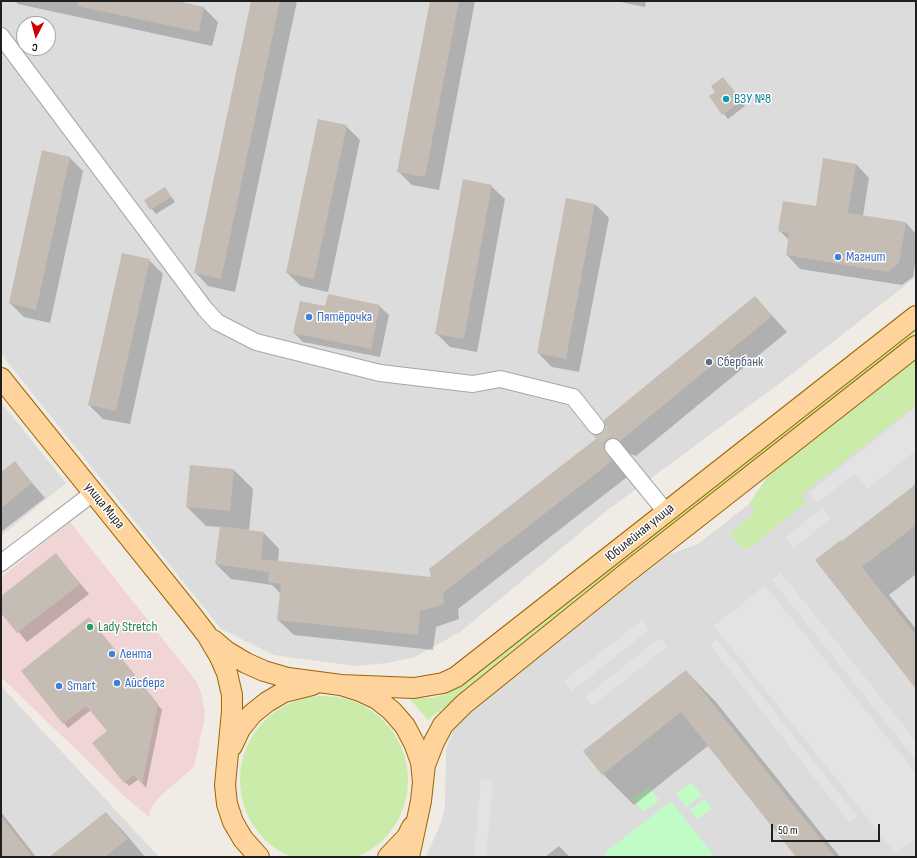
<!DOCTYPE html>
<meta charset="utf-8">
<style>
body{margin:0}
#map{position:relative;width:917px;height:858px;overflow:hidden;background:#f0ece5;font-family:"Sofia Sans Condensed",sans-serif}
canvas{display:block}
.frame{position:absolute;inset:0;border:2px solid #1f1f1f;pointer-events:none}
.north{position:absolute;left:16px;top:16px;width:40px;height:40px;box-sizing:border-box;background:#fff;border:1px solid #a5a5a5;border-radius:50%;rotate:186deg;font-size:11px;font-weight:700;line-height:16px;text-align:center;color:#1f1f1f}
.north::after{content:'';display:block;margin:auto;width:14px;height:18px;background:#ce0002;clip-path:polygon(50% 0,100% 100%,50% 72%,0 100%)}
.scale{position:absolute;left:771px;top:824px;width:109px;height:18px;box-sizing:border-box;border:2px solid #1f1f1f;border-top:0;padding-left:5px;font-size:12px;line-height:14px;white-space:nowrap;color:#1f1f1f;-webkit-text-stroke:3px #fff;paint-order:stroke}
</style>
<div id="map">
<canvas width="917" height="858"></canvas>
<div class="frame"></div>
<div class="north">С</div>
<div class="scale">50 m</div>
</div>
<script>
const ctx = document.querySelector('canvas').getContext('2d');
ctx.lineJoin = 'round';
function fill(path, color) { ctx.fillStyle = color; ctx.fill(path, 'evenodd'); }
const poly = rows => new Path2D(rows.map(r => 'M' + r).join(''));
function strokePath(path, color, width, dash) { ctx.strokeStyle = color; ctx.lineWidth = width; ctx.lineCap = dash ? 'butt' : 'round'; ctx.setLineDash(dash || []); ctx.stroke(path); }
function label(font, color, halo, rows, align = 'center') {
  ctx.font = font + ' "Sofia Sans Condensed",sans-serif'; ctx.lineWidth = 3; ctx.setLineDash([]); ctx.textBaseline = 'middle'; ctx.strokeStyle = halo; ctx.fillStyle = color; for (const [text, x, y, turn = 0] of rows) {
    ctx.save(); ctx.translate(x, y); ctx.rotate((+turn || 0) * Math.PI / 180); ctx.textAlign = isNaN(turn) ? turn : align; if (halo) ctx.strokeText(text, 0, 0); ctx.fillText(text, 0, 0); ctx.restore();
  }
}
fill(poly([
 [1,1,916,1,916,277,783,381,609,509,460,632,415,657,387,663,356,666,273,655,221,629,1,354],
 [24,24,48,24,48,48,24,48],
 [916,359,916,856,426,857,442,820,445,804,446,750,452,733,464,716,668,555,698,544,749,504,767,477],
 [1,402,66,483,1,536],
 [1,686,159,857,1,857]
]), '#dddcdc');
fill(poly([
 [70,522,196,681,201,693,205,712,204,721,194,767,156,800,150,810,149,817,123,795,1,677,1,577]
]), '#f1d5d4');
fill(poly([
 [916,326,916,335,428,720,409,698,434,698,453,690],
 [916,360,916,405,801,495,806,502,750,548,742,548,732,536,732,532,755,512,750,503,772,471],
 '240 780a84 84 0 1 1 168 0a84 84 0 1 1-168 0Z'
]), '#caeba9');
fill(poly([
 [691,782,702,795,686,807,676,794],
 [649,787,659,800,644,812,633,799],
 [705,799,712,808,698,819,690,810],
 [671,801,715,857,607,857,604,853]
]), '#c1fbc5');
fill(poly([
 [916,407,916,450,868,489,855,473,818,503,809,493],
 [822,508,831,518,794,548,785,538],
 [781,573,916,741,916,760,772,580],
 [765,585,916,773,916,838,896,854,714,626],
 [642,620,649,630,572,691,564,681],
 [660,638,667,647,592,706,585,697],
 [717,639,857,816,849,822,710,645],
 [481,779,493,781,486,857,474,857]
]), '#e3e3e3');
fill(poly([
 [15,1,172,1,204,8,218,22,212,46,18,4],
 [252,1,297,1,235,292,208,286,195,272],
 [431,1,475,1,439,190,412,185,398,171],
 [616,1,646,1,645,7],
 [727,83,745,106,728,119,711,97],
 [346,126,360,140,328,292,301,286,287,273],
 [69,157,83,171,50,323,24,317,10,303],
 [856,164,869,178,863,216,906,223,916,234,916,256,913,277,902,285,800,269,787,255,789,240,779,230,816,208],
 [491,186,505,199,477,352,450,347,436,333],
 [165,188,175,202,156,214,145,201],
 [595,204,609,218,579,372,552,367,538,353],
 [149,260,163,274,130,424,103,419,89,405],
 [755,297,787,332,636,456,628,453,622,455,619,465,627,477,458,609,459,619,436,627,433,650,294,635,278,620,281,594,272,585,231,579,216,564,221,527,206,526,187,507,234,470,253,489,249,531,264,533,279,549,278,562,433,578,602,435],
 [379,306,389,315,380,357,303,342,294,333,326,307],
 [15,463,45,498,1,532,1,473],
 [916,485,916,574,889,595,916,629,916,687,816,561],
 [56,555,89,594,27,642,1,611,1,597],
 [93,623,162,710,146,788,139,779,129,786,125,782,108,731,91,710,68,728,22,671],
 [686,671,716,702,840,857,798,857,709,745,634,805,603,774],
 [1,812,36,857,1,857],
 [106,813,125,833,145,857,51,857],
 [559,846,570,857,545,857]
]), '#0003');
fill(poly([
 [78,1,177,1,204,7,199,32,77,6],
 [251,1,280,1,221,279,194,273],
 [430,1,459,1,425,177,397,172],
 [723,77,742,101,722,115,709,96,715,92,711,86],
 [318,119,347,125,314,279,286,273],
 [42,150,70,157,36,310,9,303],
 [823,158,856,164,848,213,906,222,899,263,888,272,786,255,789,233,778,231,783,201,816,206],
 [463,179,492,185,464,339,435,334],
 [165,187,171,197,150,210,144,200],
 [566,198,595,204,566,359,537,353],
 [122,253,150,259,116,411,88,405],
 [328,294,380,305,371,349,293,333,300,301,325,306],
 [755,296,772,316,620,441,612,438,607,440,604,449,612,461,443,593,444,604,420,611,418,635,277,620,281,584,268,582,269,572,215,564,220,526,264,532,261,559,431,577,429,569,597,438,595,435,602,434,605,429,604,420],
 [15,461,32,483,1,508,1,472],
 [190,465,234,469,230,511,186,507],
 [916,484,916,525,862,567,916,635,916,689,815,560,841,540,842,541],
 [56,553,80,584,17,633,1,613,1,596],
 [89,617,158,704,142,784,134,775,124,783,92,743,107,731,86,706,63,724,21,671],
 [686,670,787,797,835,857,796,857,681,712,602,775,583,751],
 [106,812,128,839,105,857,49,857],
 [1,816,33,857,1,857]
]), '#c5bcb4');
strokePath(poly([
 [596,426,613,447]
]), '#c6c3bd', 16, [16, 8]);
const minor = poly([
 [1,36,205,309,217,322,256,342,380,373,473,384,500,379,573,397,596,426],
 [613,447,666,512],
 [1,563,93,493]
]);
const major = poly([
 [1,378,190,613,207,635,220,657,227,673,232,695,232,711,225,785,227,804,233,822,243,839,259,857],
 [213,640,226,651,246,663,264,671,288,678,341,685,360,691,377,699,392,711,405,726,414,743,421,762,423,782,421,801,409,857],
 [341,685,414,688,443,683,456,677,916,316],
 [232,746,240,729,252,714,267,702,284,692,312,685],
 [423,782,425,765,434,742,443,725,464,704,624,575,916,346],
 [388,857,407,837,412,827]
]);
strokePath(minor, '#a6a6a6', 18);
strokePath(major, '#9a6600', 22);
strokePath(minor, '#fff', 16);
strokePath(major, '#fed39c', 20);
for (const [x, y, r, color] of [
 [726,99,4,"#0f9aa8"],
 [838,257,4,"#3f7fe0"],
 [309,317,4,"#3f7fe0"],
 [709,362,4,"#5c6f8a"],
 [90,627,4,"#2e9e5b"],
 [112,654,4,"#3f7fe0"],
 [117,683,4,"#3f7fe0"],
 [59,686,4,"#3f7fe0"]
]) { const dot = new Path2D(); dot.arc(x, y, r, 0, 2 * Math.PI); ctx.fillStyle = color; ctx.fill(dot); strokePath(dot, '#fff', 1.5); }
label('14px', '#0d838f', '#fff', [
 ["ВЗУ №8",734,99]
], 'left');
label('14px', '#366cbe', '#fff', [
 ["Магнит",846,257],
 ["Пятёрочка",317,317],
 ["Лента",120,654],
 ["Айсберг",125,683],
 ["Smart",67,686]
], 'left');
label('14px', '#4e5e75', '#fff', [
 ["Сбербанк",717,362]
], 'left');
label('14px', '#1f1f1f', '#fff', [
 ["улица Мира",104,506,51],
 ["Юбилейная улица",640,533,-39]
]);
label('14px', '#27864d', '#fff', [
 ["Lady Stretch",98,627]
], 'left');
</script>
